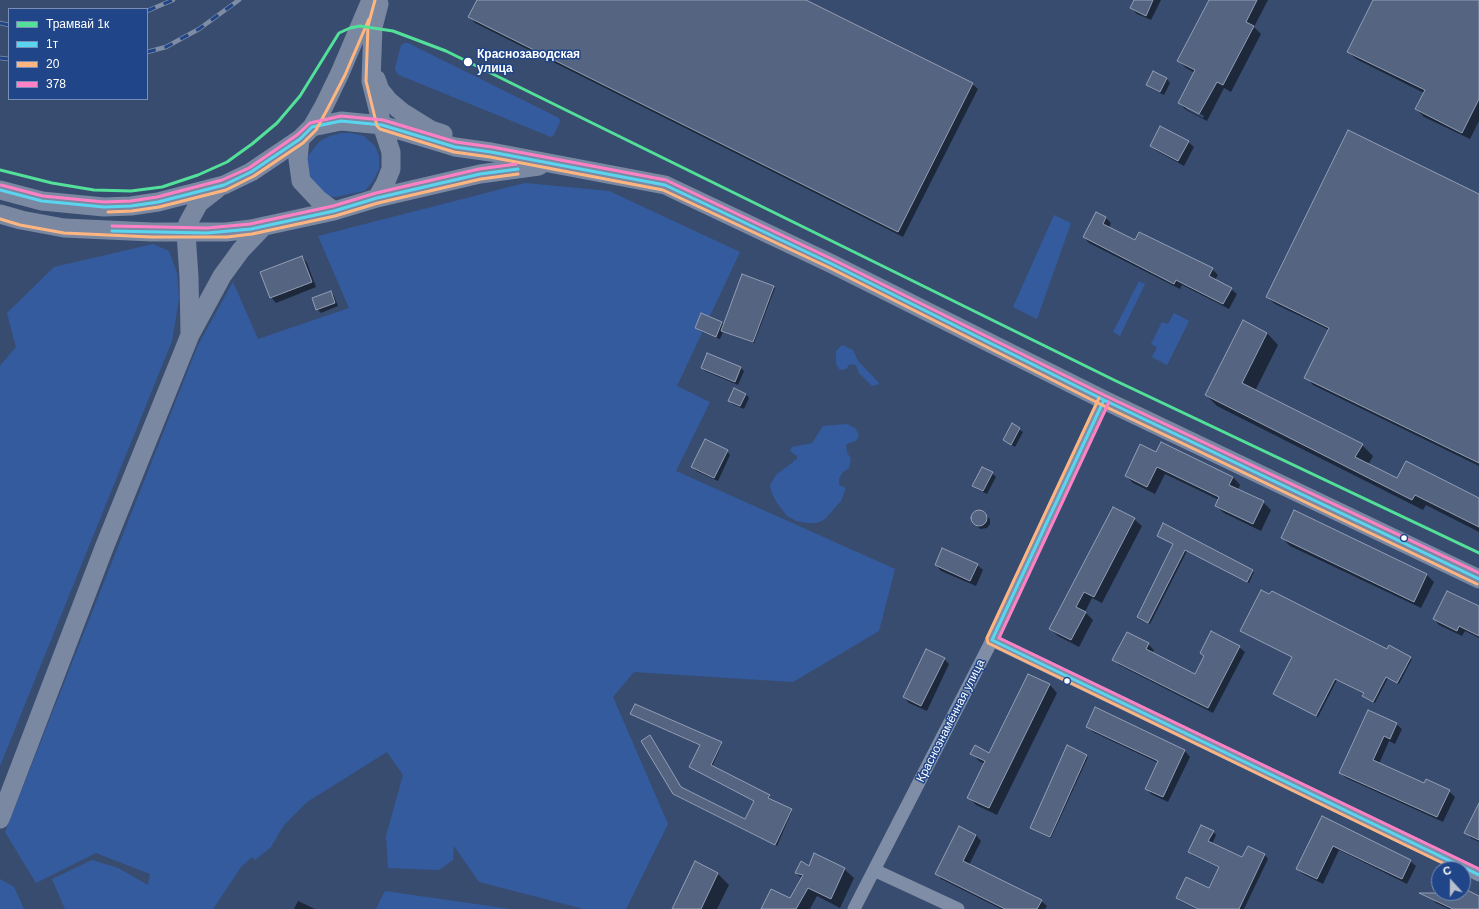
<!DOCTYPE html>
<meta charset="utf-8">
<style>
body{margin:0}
#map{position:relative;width:1479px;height:909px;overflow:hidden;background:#384c70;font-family:Helvetica,sans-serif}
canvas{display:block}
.legend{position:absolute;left:8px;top:8px;width:140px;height:92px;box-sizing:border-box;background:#204588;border:1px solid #798fb8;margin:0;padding:5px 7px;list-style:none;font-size:12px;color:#fff}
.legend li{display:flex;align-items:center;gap:8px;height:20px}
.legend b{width:20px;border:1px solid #798fb8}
.north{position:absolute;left:1431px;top:861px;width:40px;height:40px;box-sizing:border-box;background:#204588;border:1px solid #798fb8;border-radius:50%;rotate:339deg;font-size:11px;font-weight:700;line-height:16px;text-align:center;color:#fff}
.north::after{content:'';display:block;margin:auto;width:14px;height:18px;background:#b9c0cd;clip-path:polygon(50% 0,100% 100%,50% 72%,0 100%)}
</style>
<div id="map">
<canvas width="1479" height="909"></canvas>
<ul class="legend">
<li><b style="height:5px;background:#53e098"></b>Трамвай 1к</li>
<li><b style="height:5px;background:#5ad5f0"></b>1т</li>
<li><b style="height:5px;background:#ffb580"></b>20</li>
<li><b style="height:5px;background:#ff80c5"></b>378</li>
</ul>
<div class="north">С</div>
</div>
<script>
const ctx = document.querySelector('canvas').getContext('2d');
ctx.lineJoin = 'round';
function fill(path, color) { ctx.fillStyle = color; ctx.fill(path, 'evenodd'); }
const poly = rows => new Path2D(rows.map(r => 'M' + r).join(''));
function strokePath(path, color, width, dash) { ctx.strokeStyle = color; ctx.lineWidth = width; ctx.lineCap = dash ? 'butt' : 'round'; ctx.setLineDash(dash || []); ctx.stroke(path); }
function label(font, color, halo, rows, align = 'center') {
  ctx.font = font + ' Helvetica,sans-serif'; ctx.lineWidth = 3; ctx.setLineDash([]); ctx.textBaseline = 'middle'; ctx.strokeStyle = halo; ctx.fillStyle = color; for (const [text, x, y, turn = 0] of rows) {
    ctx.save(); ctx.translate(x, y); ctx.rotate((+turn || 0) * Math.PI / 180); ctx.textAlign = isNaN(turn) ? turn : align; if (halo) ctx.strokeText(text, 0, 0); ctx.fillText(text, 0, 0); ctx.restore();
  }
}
fill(poly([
 [405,43,408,43,559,118,560,122,554,135,551,137,399,75,396,72,395,68,401,45],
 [341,133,351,133,364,136,375,146,379,156,379,169,373,181,365,191,335,197,323,196,308,181,307,157,320,141,330,136],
 [525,183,609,191,740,252,677,386,710,402,676,471,895,569,879,631,793,682,634,672,613,697,668,824,626,909,584,909,479,882,454,846,453,860,439,870,388,868,386,836,403,775,387,752,307,802,284,825,271,847,255,860,252,857,241,867,213,909,65,909,52,879,92,860,118,868,148,885,150,874,96,853,36,883,5,832,198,345,233,282,258,339,349,308,318,236],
 [1054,215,1071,223,1037,319,1013,307],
 [153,244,169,251,177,273,179,299,172,341,0,766,0,366,16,347,7,313,54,267],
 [1139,281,1145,284,1120,336,1113,332],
 [1174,313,1189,321,1167,365,1152,357,1157,347,1151,344,1162,322,1168,324],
 [842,345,853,350,858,361,879,383,877,385,872,386,859,373,856,365,850,364,846,369,840,370,836,364,836,351],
 [847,424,855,428,859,435,856,441,849,443,846,445,847,453,851,458,849,468,843,472,839,479,839,485,846,488,841,501,824,520,816,523,807,523,796,521,787,516,777,503,772,493,770,485,776,475,797,459,797,456,790,451,792,447,812,443,823,426],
 [0,879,14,887,24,909,0,909],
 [385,891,510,909,376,909]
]), '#355b9f');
fill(poly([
 [478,0,804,0,972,84,978,89,903,237,475,23,470,17],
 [1135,0,1161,0,1151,20,1137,14,1131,8],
 [1210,0,1268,0,1254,27,1261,34,1231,92,1224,88,1207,121,1186,110,1179,103,1195,73,1186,68,1178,61],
 [1186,106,1204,116,1203,118,1186,109],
 [1374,0,1479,0,1479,121,1470,139,1424,117,1416,109,1424,93,1356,59,1348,52],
 [1153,72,1167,79,1170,83,1164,95,1150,88,1147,84],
 [1188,142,1194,147,1184,166,1157,151,1151,146],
 [1479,196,1479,466,1313,385,1306,377,1329,330,1275,304,1267,297],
 [1096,213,1106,218,1111,223,1109,228,1135,241,1212,269,1218,275,1215,280,1231,289,1237,294,1229,309,1182,285,1180,289,1089,243,1084,237],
 [302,257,307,263,316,287,276,303,271,297],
 [773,287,775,288,754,343,723,332,720,339,700,331,696,327,702,314,722,323,724,325],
 [331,292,334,296,338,306,321,313,317,309],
 [1267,333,1278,345,1255,391,1362,445,1373,456,1368,465,1397,479,1479,499,1479,532,1426,505,1423,510,1217,406,1206,395],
 [702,368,741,368,744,371,738,385,705,371],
 [746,394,749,398,744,409,732,404,729,400],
 [1012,425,1023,432,1015,447,1004,440],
 [727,451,730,455,718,481,696,471,693,467],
 [1157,453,1233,477,1240,485,1238,490,1263,502,1271,510,1261,531,1224,513,1216,506,1219,500,1165,474,1155,494,1133,483,1126,476],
 [992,473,996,477,987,494,977,489,974,486],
 [975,511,981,511,990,519,990,524,987,528,980,529,973,522,972,514],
 [1134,519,1142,526,1102,603,1092,598,1085,612,1093,620,1079,647,1058,636,1050,629],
 [1164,525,1253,571,1254,572,1249,583,1187,551,1150,624,1139,619,1138,617,1174,544],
 [1282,538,1427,575,1434,582,1421,608,1290,546],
 [936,565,977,565,983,570,976,586,941,571],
 [1479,607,1479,638,1465,631,1462,636,1439,625,1434,619],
 [1242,631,1388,650,1410,658,1412,659,1399,684,1388,678,1375,703,1365,698,1364,696,1365,693,1337,680,1318,717,1274,694,1292,657],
 [1148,644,1154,650,1152,653,1196,675,1205,657,1201,653,1239,647,1245,652,1213,713,1119,665,1114,659],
 [944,659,949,664,927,711,909,703,904,697],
 [1029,675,1050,685,1057,693,997,815,976,805,968,797,985,764,979,761,972,754,990,754],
 [1096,708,1185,751,1190,757,1168,802,1151,794,1146,788,1158,763,1093,732,1087,726],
 [631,714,721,743,722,744,712,767,769,796,770,797,769,800,792,811,777,846,676,796,674,794,682,788,746,820,755,801,690,767,701,746],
 [1396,724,1402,729,1395,744,1389,741,1379,764,1424,785,1449,791,1455,797,1443,822,1346,778,1340,773],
 [1086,755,1088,757,1051,838,1032,829],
 [1479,817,1479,842,1471,838,1466,832],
 [1322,818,1410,861,1416,866,1407,884,1339,850,1323,884,1303,874,1297,869],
 [1213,831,1216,835,1212,844,1243,859,1248,847,1265,855,1268,859,1244,909,1196,909,1180,901,1177,898,1209,890,1220,868,1192,855,1189,851],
 [976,835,981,841,969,865,1041,901,1047,906,1045,909,1001,909,941,879,936,873],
 [810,867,844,869,854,878,840,908,817,896,810,909,762,909,791,899,803,879,796,873],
 [718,874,729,885,717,909,673,909],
 [1439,882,1439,893,1463,893,1463,889,1479,897,1479,909,1449,909,1436,903,1431,898],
 [298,901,315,909,294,909]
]), '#0007');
const building = poly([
 [477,0,806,0,973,83,898,232,468,17,477,0],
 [1134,0,1153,0,1146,16,1130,8,1134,0],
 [1209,0,1257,0,1246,22,1254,26,1223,85,1217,82,1199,114,1178,103,1195,70,1177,61,1209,0],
 [1373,0,1479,0,1479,99,1462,133,1415,109,1425,90,1347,52,1373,0],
 [1153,71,1167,78,1160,92,1146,85,1153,71],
 [1160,126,1189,141,1178,161,1150,146,1160,126],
 [1348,130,1479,194,1479,463,1304,378,1329,328,1266,297,1348,130],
 [1096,212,1106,217,1103,224,1135,240,1139,232,1213,268,1209,276,1232,288,1223,304,1176,280,1174,284,1083,237,1096,212],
 [302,256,312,282,270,298,260,272,302,256],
 [742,274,774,286,753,342,721,331,742,274],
 [331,291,335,303,316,310,312,298,331,291],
 [701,313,722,322,716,337,695,328,701,313],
 [1243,320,1267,333,1242,383,1363,444,1355,457,1397,478,1406,461,1479,498,1479,527,1415,495,1412,500,1205,395,1243,320],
 [707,353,741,367,735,382,701,368,707,353],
 [734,388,746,394,740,406,728,401,734,388],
 [1012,423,1020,428,1011,445,1003,440,1012,423],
 [705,439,728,450,714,478,691,467,705,439],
 [1161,442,1233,477,1229,485,1264,501,1253,524,1215,506,1219,497,1157,467,1147,487,1125,476,1140,444,1156,452,1161,442],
 [982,467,993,472,983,491,972,486,982,467],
 [1113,507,1135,518,1094,597,1084,592,1076,607,1086,612,1071,640,1049,629,1113,507],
 '971 518a8 8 0 1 1 16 0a8 8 0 1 1-16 0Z',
 [1294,510,1427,574,1414,602,1281,538,1294,510],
 [1163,523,1253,570,1247,582,1185,550,1148,623,1137,617,1173,544,1157,536,1163,523],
 [942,548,978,564,970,581,935,565,942,548],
 [1261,590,1269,594,1272,591,1387,649,1389,645,1411,657,1397,683,1386,677,1373,702,1362,696,1364,693,1335,679,1316,716,1273,694,1292,657,1240,631,1261,590],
 [1447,591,1479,606,1479,636,1459,626,1457,631,1433,619,1447,591],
 [1211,631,1240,646,1208,708,1112,660,1127,632,1149,643,1146,649,1195,674,1204,656,1200,653,1211,631],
 [926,649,945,658,921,706,903,697,926,649],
 [1028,674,1050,684,989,808,967,798,985,761,970,754,975,745,989,753,1028,674],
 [635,704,722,742,711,765,770,795,768,798,792,809,775,845,673,794,641,741,650,735,681,787,745,819,754,801,689,767,700,745,630,714,635,704],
 [1095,707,1185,750,1163,797,1145,789,1158,761,1086,727,1095,707],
 [1368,710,1397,723,1390,739,1384,736,1373,760,1424,783,1426,779,1450,790,1437,817,1339,773,1368,710],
 [1067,745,1087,755,1050,837,1030,828,1067,745],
 [1479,803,1479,840,1464,833,1479,803],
 [1322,816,1411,860,1402,879,1333,846,1317,879,1296,869,1322,816],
 [1201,825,1214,831,1208,841,1242,857,1248,846,1265,854,1239,909,1198,909,1176,898,1186,877,1209,888,1219,867,1188,852,1201,825],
 [959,826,976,835,963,861,1042,900,1037,909,1005,909,935,874,959,826],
 [814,853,845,868,831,899,808,888,796,909,761,909,771,889,790,898,803,875,795,873,801,861,809,866,814,853],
 [695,861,718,873,701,909,672,909,695,861],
 [1463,888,1479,896,1479,909,1453,909,1419,893,1463,893,1463,888]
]);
fill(building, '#546481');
strokePath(building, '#939eb4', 1);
strokePath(poly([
 [992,640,1479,875],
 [874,870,958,909],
 [854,909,988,648,1104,400]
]), '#7f8da6', 13);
strokePath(poly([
 [376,79,380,90,389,101,402,112,431,130,443,134],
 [312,127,341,121,382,125,455,147,491,152,665,185,832,264,1104,400,1479,579],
 [300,139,298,159,301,181,318,199,334,211],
 [0,190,42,201,104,207,131,206,158,202,224,185,251,172,300,139,312,127,324,106,340,73,371,0],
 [377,198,385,184,391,169,391,152,382,125,371,81,373,27,379,4],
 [0,214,21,220,64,228,152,232,226,232,251,229,334,211,377,198,480,174,539,166],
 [190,334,189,277,186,233,188,223,199,203,217,189],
 [0,819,104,548,190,335,222,276,241,250,264,226]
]), '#7b88a1', 19);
const rail = poly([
 [147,11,173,0],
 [0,23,9,25],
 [147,52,166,47,199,29,239,0],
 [0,58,9,59]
]);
strokePath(rail, '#7f8da4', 4.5);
strokePath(rail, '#204588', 3, [9]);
strokePath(poly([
 [0,190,42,201,104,207,131,206,158,202,224,185,251,172,300,139,312,127,341,121,382,125,455,147,491,152,665,185,832,264,1104,400,1479,579],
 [112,231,207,233,251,229,334,211,377,198,480,174,518,169],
 [1104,400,992,640,1479,875]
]), '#5ad5f0', 3);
strokePath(poly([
 [375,0,368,26,366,81,377,126,380,129,454,152,490,157,663,190,830,268,1102,405,1477,584],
 [108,212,132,211,159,207,226,190,254,176,303,143,316,130,328,108,345,75,369,19],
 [0,219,20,225,64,233,152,237,227,237,252,234,335,216,378,203,481,179,518,174],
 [1099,398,987,638,988,643,1455,869]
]), '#ffb580', 3);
strokePath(poly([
 [1,185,43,196,104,202,131,201,157,197,222,180,249,168,297,135,310,123,341,116,383,120,456,142,492,147,666,180,834,260,1106,396,1479,573],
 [112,226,207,228,250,224,333,206,376,193,479,169,516,164],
 [1109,402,999,638,1479,869]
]), '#ff80c5', 3);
strokePath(poly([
 [0,170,52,183,94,190,131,191,162,187,198,175,227,162,252,144,277,123,300,96,339,33,350,28,360,26,393,31,446,51,1114,380,1479,553]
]), '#53e098', 3);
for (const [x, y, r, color] of [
 [468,62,5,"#fff"],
 [1404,538,3.5,"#fff"],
 [1067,681,3.5,"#fff"]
]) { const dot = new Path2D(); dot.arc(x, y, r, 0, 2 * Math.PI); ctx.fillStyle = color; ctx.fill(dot); strokePath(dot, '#204588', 1.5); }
label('bold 12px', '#fff', '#204588', [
 ["Краснозаводская",477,55],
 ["улица",477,69]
], 'left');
label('12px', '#fff', '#204588', [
 ["Краснознамённая улица",951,721,-63]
]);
</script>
